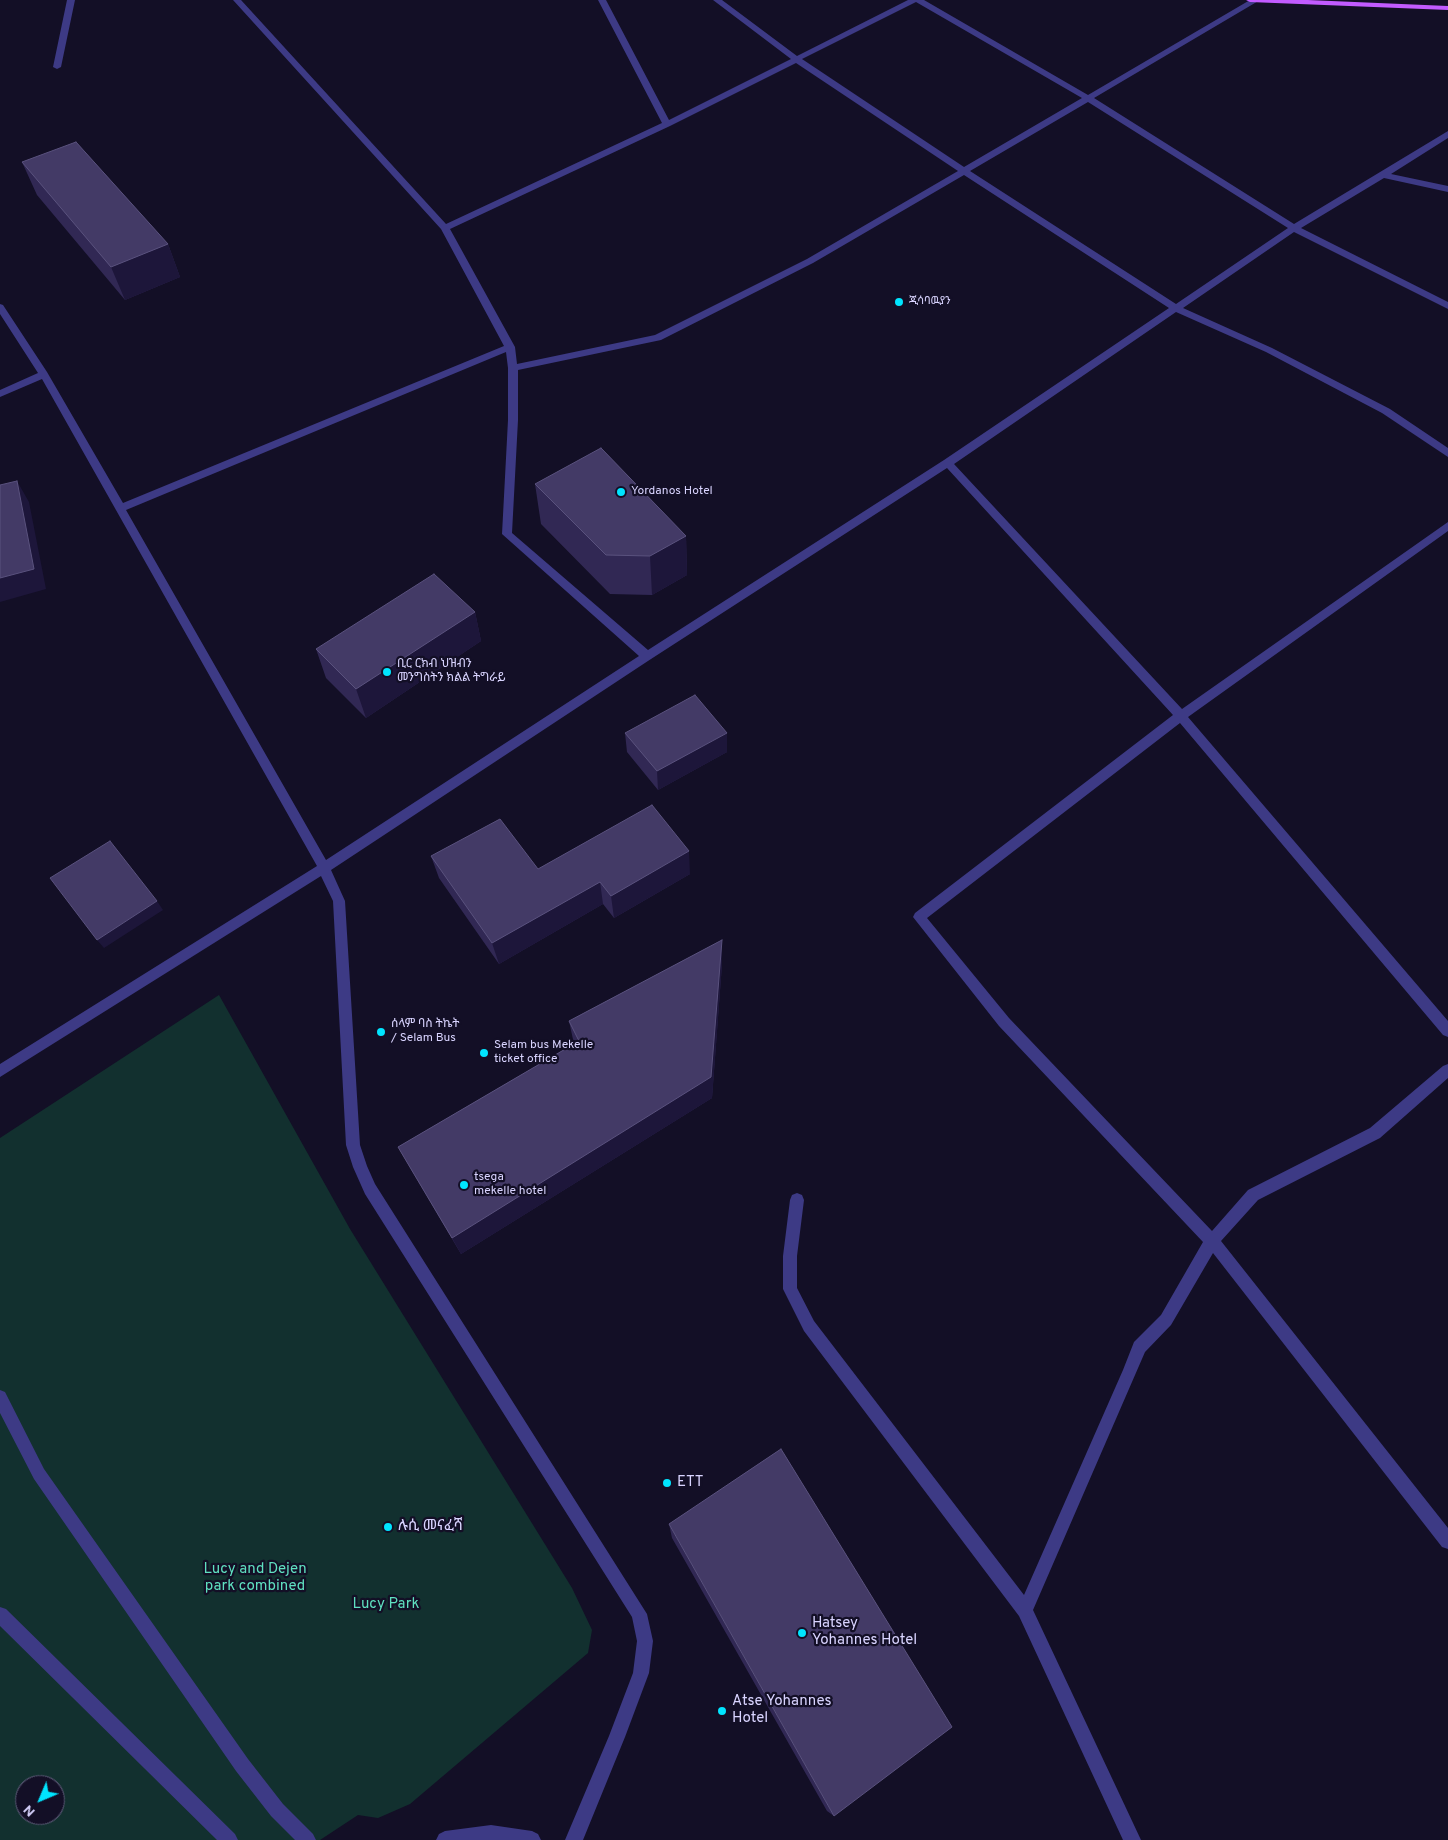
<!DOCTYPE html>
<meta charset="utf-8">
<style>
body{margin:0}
#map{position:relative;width:1448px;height:1840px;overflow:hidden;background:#130f26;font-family:Overpass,sans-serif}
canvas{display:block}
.north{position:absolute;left:15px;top:1775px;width:50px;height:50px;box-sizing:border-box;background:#130f26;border:1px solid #625e7d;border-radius:50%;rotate:225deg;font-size:14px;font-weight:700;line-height:20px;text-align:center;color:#d9d4ff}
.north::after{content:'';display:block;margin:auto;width:18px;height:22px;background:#00e5ff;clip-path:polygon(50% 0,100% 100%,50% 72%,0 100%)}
</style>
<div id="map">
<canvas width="1448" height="1840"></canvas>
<div class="north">N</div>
</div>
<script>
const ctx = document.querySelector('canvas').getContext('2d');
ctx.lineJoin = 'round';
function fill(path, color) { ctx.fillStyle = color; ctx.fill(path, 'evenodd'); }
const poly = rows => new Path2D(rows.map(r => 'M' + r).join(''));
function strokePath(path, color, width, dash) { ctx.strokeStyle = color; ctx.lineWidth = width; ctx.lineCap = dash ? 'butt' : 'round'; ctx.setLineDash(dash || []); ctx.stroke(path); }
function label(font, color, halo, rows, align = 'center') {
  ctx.font = font + ' Overpass,"Noto Sans Ethiopic",sans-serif'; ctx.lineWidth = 4.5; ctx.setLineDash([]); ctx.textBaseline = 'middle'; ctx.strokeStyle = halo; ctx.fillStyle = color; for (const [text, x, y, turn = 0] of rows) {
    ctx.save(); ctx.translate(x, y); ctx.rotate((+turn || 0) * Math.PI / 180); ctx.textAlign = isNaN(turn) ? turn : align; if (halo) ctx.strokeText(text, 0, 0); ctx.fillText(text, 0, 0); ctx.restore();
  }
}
fill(poly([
 [219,995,350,1229,572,1588,592,1630,588,1653,410,1804,378,1818,358,1815,320,1840,0,1840,0,1138],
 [25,1785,55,1785,55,1815,25,1815]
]), '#12302f');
fill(poly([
 [67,0,75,0,61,67,57,69,53,67,67,0],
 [233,0,241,0,446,224,662,123,598,0,606,0,669,120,791,59,713,0,722,0,797,56,908,0,924,0,1088,95,1250,0,1260,0,1094,98,1294,224,1448,131,1448,138,1391,174,1448,186,1448,192,1384,178,1301,228,1448,302,1448,309,1294,232,1183,308,1272,348,1390,409,1448,448,1448,457,1382,413,1266,352,1176,312,954,464,1182,709,1448,522,1448,531,1188,717,1448,1021,1448,1037,1443,1035,1180,723,927,918,1009,1018,1212,1231,1248,1190,1370,1128,1443,1066,1448,1064,1448,1078,1380,1138,1258,1200,1221,1241,1448,1528,1448,1549,1442,1547,1213,1253,1171,1325,1145,1352,1033,1610,1141,1840,1123,1840,1019,1616,804,1331,783,1289,783,1256,790,1200,792,1195,797,1193,802,1195,804,1200,797,1256,797,1288,814,1321,1024,1595,1123,1370,1134,1342,1161,1315,1203,1242,999,1026,913,917,915,913,1173,715,947,468,651,659,331,870,345,901,360,1145,367,1166,375,1184,647,1614,653,1641,649,1673,625,1737,583,1840,565,1840,609,1736,633,1673,637,1641,632,1617,365,1194,353,1167,346,1145,333,901,321,876,0,1077,0,1064,317,866,42,379,0,397,0,390,38,373,0,314,0,304,3,305,47,372,123,503,504,346,441,229,233,0],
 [916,2,1082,98,964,167,802,59,916,2],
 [796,63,958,171,807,259,655,335,517,364,515,347,450,229,670,126,796,63],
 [1088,102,1288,228,1176,304,970,171,1088,102],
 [964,175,1169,308,944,460,648,650,512,533,518,420,518,370,661,340,813,263,964,175],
 [506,352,508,368,508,420,502,534,639,656,326,860,126,510,506,352],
 [0,1390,5,1392,44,1469,248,1759,283,1804,313,1834,316,1840,295,1840,271,1816,236,1771,34,1479,0,1413,0,1390],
 [0,1607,6,1609,235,1834,238,1840,217,1840,0,1626,0,1607],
 [491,1825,532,1831,538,1834,541,1840,436,1840,439,1834,445,1831,491,1825]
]), '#3d3a85');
fill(poly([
 [1246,0,1308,0,1448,6,1448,10,1250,2,1246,0]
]), '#c25bff');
fill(poly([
 [22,162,168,244,180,277,125,300,37,195],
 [535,484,686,536,687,575,652,595,610,594,541,524],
 [475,612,481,641,366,718,326,678,316,649],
 [625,733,727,752,658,790,627,752],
 [431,856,538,869,690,874,614,918,603,904,499,964,439,878],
 [722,940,722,964,712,1098,461,1254,409,1166,398,1147,574,1044,569,1021],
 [669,1524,834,1816,827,1811,672,1538]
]), '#312854');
fill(poly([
 [168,244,180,277,125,300,111,267],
 [17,481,29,502,46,589,0,602,0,578],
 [686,536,687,575,652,595,650,556],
 [475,612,481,641,366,718,356,689],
 [727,733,727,752,658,790,657,771],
 [689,851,690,874,614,918,611,896],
 [600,882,603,904,499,964,492,943],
 [157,901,163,910,104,948,97,940],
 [722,940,722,964,712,1098,461,1254,452,1238]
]), '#1d163a');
const building = poly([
 [76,142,168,244,111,267,22,162,76,142],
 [601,448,686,536,650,556,606,555,535,484,601,448],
 [17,481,34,569,0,578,0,485,17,481],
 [434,574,475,612,356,689,316,649,434,574],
 [695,695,727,733,657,771,625,733,695,695],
 [652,805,689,851,611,896,600,882,492,943,431,856,500,819,538,869,652,805],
 [110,841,157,901,97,940,50,878,110,841],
 [722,940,711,1077,452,1238,398,1147,579,1041,569,1021,722,940],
 [781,1449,952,1727,834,1816,669,1524,781,1449]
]);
fill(building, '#433a66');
strokePath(building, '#5a527e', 1);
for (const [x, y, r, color] of [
 [899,302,5,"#00e5ff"],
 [621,492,5,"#00e5ff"],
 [387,672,5,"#00e5ff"],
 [381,1032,5,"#00e5ff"],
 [484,1053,5,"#00e5ff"],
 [464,1185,5,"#00e5ff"],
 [667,1483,5,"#00e5ff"],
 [388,1527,5,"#00e5ff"],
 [802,1633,5,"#00e5ff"],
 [722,1711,5,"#00e5ff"]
]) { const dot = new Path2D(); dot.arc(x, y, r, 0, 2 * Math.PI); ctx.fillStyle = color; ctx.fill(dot); strokePath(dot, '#130f26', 2); }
label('11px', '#d9d4ff', '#130f26', [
 ["ጂሳባዉያን",909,302]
], 'left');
label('12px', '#d9d4ff', '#130f26', [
 ["Yordanos Hotel",631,492],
 ["ቢር ርክብ ህዝብን",397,665],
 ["መንግስትን ክልል ትግራይ",397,679],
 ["ሰላም ባስ ትኬት",391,1025],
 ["/ Selam Bus",391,1039],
 ["Selam bus Mekelle",494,1046],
 ["ticket office",494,1060],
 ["tsega",474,1178],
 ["mekelle hotel",474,1192]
], 'left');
label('15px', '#d9d4ff', '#130f26', [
 ["ETT",677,1483],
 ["ሉሲ መናፈሻ",398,1527],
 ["Hatsey",812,1624],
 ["Yohannes Hotel",812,1641],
 ["Atse Yohannes",732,1702],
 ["Hotel",732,1719]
], 'left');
label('15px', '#5fe0c0', '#130f26', [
 ["Lucy and Dejen",255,1570],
 ["park combined",255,1587],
 ["Lucy Park",386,1605]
]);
</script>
